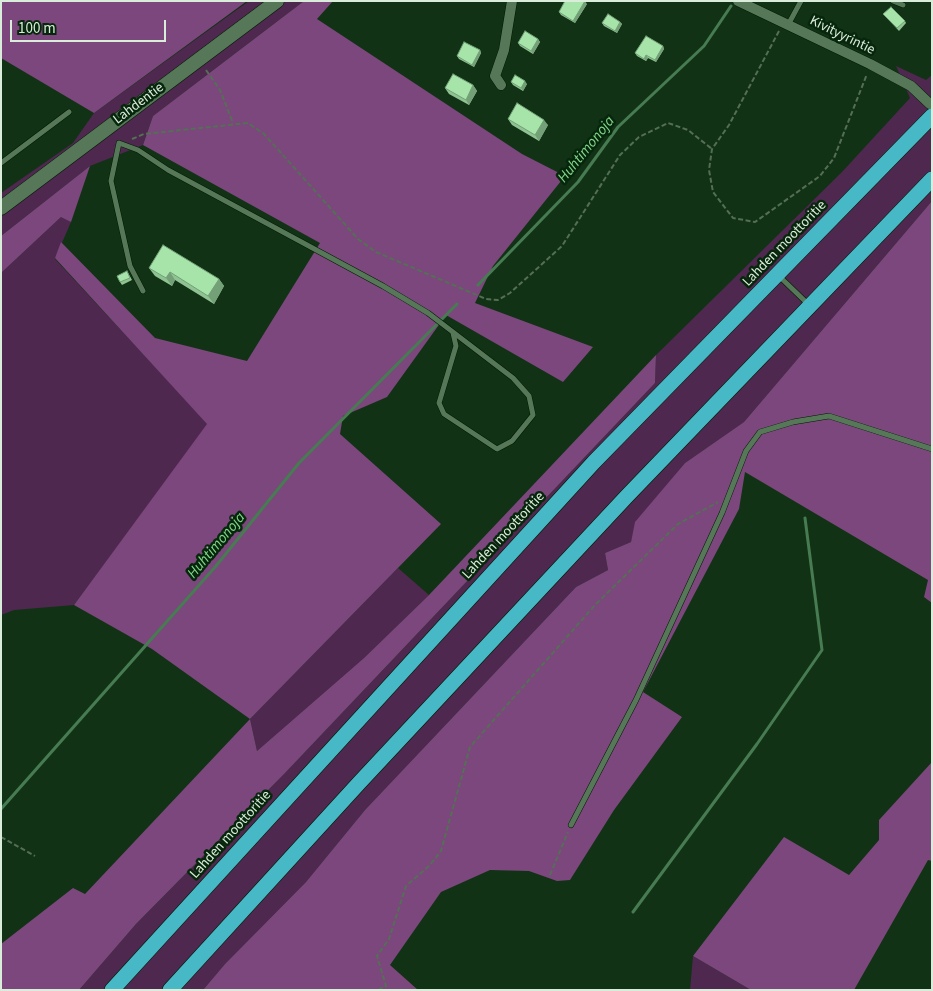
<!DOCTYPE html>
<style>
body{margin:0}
#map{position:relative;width:933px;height:991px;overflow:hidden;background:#123216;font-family:"Source Sans 3",sans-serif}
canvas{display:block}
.frame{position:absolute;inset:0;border:2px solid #daecda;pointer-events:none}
.scale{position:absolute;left:10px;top:20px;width:156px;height:22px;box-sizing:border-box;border:2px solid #daecda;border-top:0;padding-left:6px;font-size:15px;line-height:18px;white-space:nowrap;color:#daecda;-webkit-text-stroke:4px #07270c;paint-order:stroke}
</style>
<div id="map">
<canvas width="933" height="991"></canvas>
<div class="frame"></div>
<div class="scale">100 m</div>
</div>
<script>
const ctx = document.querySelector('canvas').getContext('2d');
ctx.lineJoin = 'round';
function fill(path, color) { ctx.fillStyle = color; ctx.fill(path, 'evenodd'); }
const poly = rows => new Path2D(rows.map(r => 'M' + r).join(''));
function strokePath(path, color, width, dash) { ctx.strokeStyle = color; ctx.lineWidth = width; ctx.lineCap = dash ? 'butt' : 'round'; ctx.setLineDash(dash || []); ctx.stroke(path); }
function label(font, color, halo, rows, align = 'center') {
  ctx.font = font + ' "Source Sans 3",sans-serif'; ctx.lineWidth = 5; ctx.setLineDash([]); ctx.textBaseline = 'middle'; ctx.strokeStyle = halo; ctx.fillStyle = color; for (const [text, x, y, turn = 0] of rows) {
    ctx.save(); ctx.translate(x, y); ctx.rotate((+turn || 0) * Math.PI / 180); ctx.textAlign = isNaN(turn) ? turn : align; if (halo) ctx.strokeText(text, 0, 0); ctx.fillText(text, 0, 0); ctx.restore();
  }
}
fill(poly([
 [249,1,304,1,153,116,143,145,90,166,1,236,1,193,73,143,94,113],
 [896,66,926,80,932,75,932,201,744,422,685,463,636,522,631,542,605,553,608,570,576,587,365,810,306,882,225,964,203,990,79,990,136,924,286,772,655,383,656,355,842,172,910,98],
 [62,216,71,222,55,259,208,424,74,605,14,610,1,615,1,273],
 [398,568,429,595,364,658,257,751,250,719],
 [693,956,751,990,690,990]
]), '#4e284f');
fill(poly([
 [1,1,247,1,94,113,1,58],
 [304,1,333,1,317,19,522,154,565,176,493,266,475,303,593,347,563,382,446,315,387,397,343,416,340,434,441,524,250,719,257,751,364,658,429,595,656,355,655,383,286,772,136,924,79,990,1,990,1,944,73,888,85,894,250,719,152,649,74,605,207,424,55,258,61,242,155,338,247,361,320,243,143,145,153,116],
 [90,166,71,222,61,217,1,273,1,236],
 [932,201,932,603,924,597,928,580,745,472,739,509,643,692,682,717,614,810,570,880,557,881,529,871,490,870,441,892,390,965,418,990,203,990,225,964,306,882,365,810,576,587,608,570,605,553,631,542,635,522,685,463,744,422],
 [932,762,932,861,928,860,854,990,751,990,693,956,784,837,849,875,879,840,879,820]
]), '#7b477c');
strokePath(poly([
 [478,285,578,182,618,127,704,46,731,6],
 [1,809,216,566,299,463,457,304],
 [633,912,757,744,822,650,805,518]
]), '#477b52', 3);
const service = poly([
 [893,1,903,5],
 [788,25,801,1],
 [1,163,69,112],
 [779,276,809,305],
 [143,291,130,266,111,181,119,143,138,150,168,170,383,286,428,313,513,378,529,396,533,415,512,441,497,449,444,414,439,403,456,346,453,333],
 [571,825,636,700,722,513,746,451,760,432,793,422,829,416,932,449]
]);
const minor = poly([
 [738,1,870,64,911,86,930,104],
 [501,85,495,76,504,50,512,1]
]);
const secondary = poly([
 [1,208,277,1]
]);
const motorway = poly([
 [112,990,594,462,932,116],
 [170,990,359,783,627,496,932,179]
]);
strokePath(service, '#001901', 6);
strokePath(minor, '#001901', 11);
strokePath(secondary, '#001901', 15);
strokePath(motorway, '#001901', 16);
strokePath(poly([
 [779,31,729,125,712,149,709,170,713,192,733,218,755,222,820,176,834,158,867,74],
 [206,70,220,90,233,123],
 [132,139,144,134,248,123,264,134,358,239,376,252,486,299,498,300,510,293,562,246,620,155,639,137,668,123,688,130,712,149],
 [1,837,35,856],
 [550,875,568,832],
 [378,990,386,986,377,956,389,939,406,886,430,865,441,851,470,747,595,605,678,524,718,502]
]), '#546f56', 2, [5, 2.5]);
strokePath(service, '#567858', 5);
strokePath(minor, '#567858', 10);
strokePath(secondary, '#567858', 14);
strokePath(motorway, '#46b8c6', 15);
fill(poly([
 [587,4,575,23,561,15,559,12],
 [883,14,905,21,906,23,899,31],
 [620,22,622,24,617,33,604,26,602,23],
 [538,39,540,42,533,54,520,46,518,43],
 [663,46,664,49,656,62,648,58,646,61,637,56,635,53],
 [480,50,481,53,474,67,459,59,457,56],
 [511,82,527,84,523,91,513,85],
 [473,85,477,91,469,105,449,94,445,88],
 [508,119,548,125,539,141,512,125],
 [149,268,219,279,224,286,214,304,175,280,172,286,155,276],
 [127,271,132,280,122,285,120,282]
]), '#8fc492');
fill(poly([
 [585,1,587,4,575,23,573,21],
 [620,22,622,24,617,33,615,31],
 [538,39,540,42,533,54,531,51],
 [663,46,664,49,656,62,655,60],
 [480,50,481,53,474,67,472,65],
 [646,55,648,58,646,61,644,59],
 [525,81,527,84,523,91,521,88],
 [473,85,477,91,469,105,466,100],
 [544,120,548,125,539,141,535,135],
 [170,272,175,280,172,286,166,278],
 [219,279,224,286,214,304,208,296]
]), '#74a077');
const building = poly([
 [565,1,585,1,573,21,559,12,565,1],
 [891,7,905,21,897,28,883,14,891,7],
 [608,14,620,22,615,31,602,23,608,14],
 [525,31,538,39,531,51,518,43,525,31],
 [646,36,663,46,655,60,646,55,644,59,635,53,646,36],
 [464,42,480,50,472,65,457,56,464,42],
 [453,74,473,85,466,100,445,88,453,74],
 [515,75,525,81,521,88,511,82,515,75],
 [517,103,544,120,535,135,508,119,517,103],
 [163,245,219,279,208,296,170,272,166,278,149,268,163,245],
 [127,271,130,278,120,282,117,276,127,271]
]);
fill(building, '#a6e4aa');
strokePath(building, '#74a077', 1);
label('14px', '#daecda', '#07270c', [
 ["Kivityyrintie",842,36,26],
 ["Lahdentie",139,104,-37],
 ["Lahden moottoritie",785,244,-46],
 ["Lahden moottoritie",504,536,-47],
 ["Lahden moottoritie",231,835,-48]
]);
label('italic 15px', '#82d58a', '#07270c', [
 ["Huhtimonoja",587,150,-51],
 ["Huhtimonoja",217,546,-50]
]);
</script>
